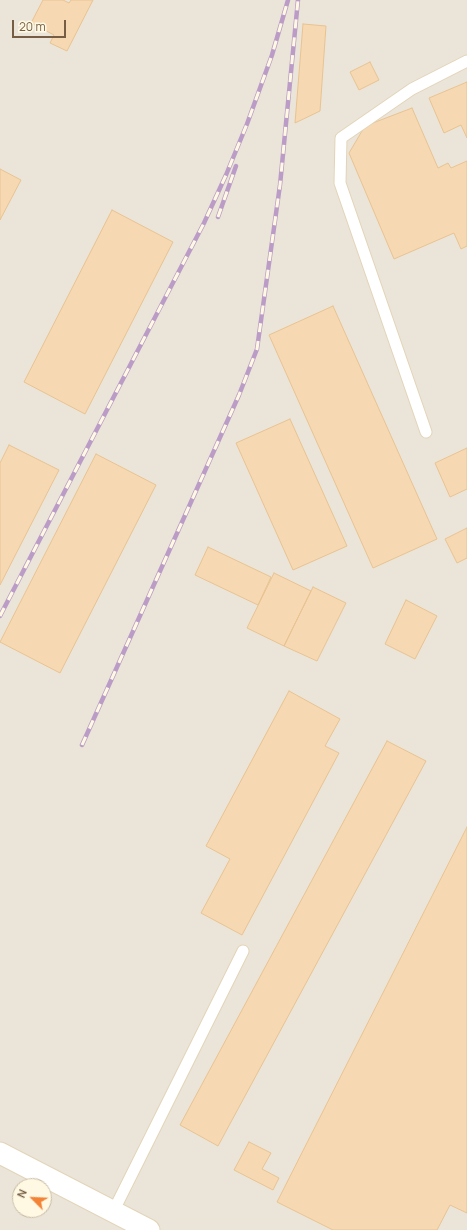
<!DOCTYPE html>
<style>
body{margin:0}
#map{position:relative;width:467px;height:1230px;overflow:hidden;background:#fef7dc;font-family:Manrope,sans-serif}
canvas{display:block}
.north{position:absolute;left:12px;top:1178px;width:40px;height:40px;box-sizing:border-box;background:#fff9e4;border:1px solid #c8bba4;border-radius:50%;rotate:294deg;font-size:11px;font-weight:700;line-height:16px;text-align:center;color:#755e44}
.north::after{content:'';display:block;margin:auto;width:14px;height:18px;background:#f38336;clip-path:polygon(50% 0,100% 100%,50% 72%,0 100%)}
.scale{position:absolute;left:12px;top:20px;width:54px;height:18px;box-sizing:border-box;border:2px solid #755e44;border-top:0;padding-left:5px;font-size:12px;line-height:14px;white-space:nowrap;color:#755e44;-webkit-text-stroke:3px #fff9e4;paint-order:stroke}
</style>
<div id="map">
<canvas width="467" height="1230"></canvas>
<div class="north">N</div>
<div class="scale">20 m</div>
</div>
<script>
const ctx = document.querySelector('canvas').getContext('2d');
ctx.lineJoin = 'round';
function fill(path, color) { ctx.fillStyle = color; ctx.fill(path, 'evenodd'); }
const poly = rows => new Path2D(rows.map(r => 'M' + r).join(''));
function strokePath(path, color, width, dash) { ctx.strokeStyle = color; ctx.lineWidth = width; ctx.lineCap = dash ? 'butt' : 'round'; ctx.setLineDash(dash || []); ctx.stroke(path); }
fill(poly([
 [0,0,467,0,467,1230,0,1230],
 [20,1186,44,1186,44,1210,20,1210]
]), '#ebe5d9');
const building = poly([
 [43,0,63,0,69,3,71,0,93,0,67,51,50,43,54,35,31,23,43,0],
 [303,24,326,26,320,111,295,123,303,24],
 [370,62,379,80,359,90,350,72,370,62],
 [467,82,467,138,461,125,444,133,429,98,467,82],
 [412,108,438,168,448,163,451,168,467,161,467,246,461,249,454,233,394,259,349,153,365,126,412,108],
 [0,169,21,180,0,220,0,169],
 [112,210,173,242,85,414,24,382,112,210],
 [333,306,437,539,373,568,269,335,333,306],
 [290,419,347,546,293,570,236,443,290,419],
 [9,445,59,470,0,585,0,463,9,445],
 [467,448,467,489,450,497,435,463,467,448],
 [96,454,156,485,60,673,0,642,96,454],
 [467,528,467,558,457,563,445,539,467,528],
 [208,547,271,577,258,605,195,575,208,547],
 [274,573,311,591,284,646,247,628,274,573],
 [313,587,346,603,317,661,284,646,313,587],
 [406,600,437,616,415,659,385,644,406,600],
 [289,691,340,719,325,746,339,753,242,935,201,913,230,859,206,846,289,691],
 [387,741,426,761,218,1146,180,1125,387,741],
 [467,827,467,1213,450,1205,437,1230,333,1230,277,1202,467,827],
 [249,1142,271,1153,262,1169,279,1178,273,1190,234,1170,249,1142]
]);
fill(building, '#f6d9b2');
strokePath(building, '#e9c391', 1);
const lane = poly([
 [426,432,340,183,341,138,412,89,467,61],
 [113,1212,243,951]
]);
const street = poly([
 [0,1153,149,1230]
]);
strokePath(lane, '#e2d4b8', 13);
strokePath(street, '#e2d4b8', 23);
strokePath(lane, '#fff', 11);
strokePath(street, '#fff', 21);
const rail = poly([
 [218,217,236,166],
 [0,616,204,223,226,175,247,124,272,55,288,0],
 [82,745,239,395,257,349,280,185,298,0]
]);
strokePath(rail, '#bb9cc7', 4.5);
strokePath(rail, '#fff9e4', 3, [9]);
</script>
